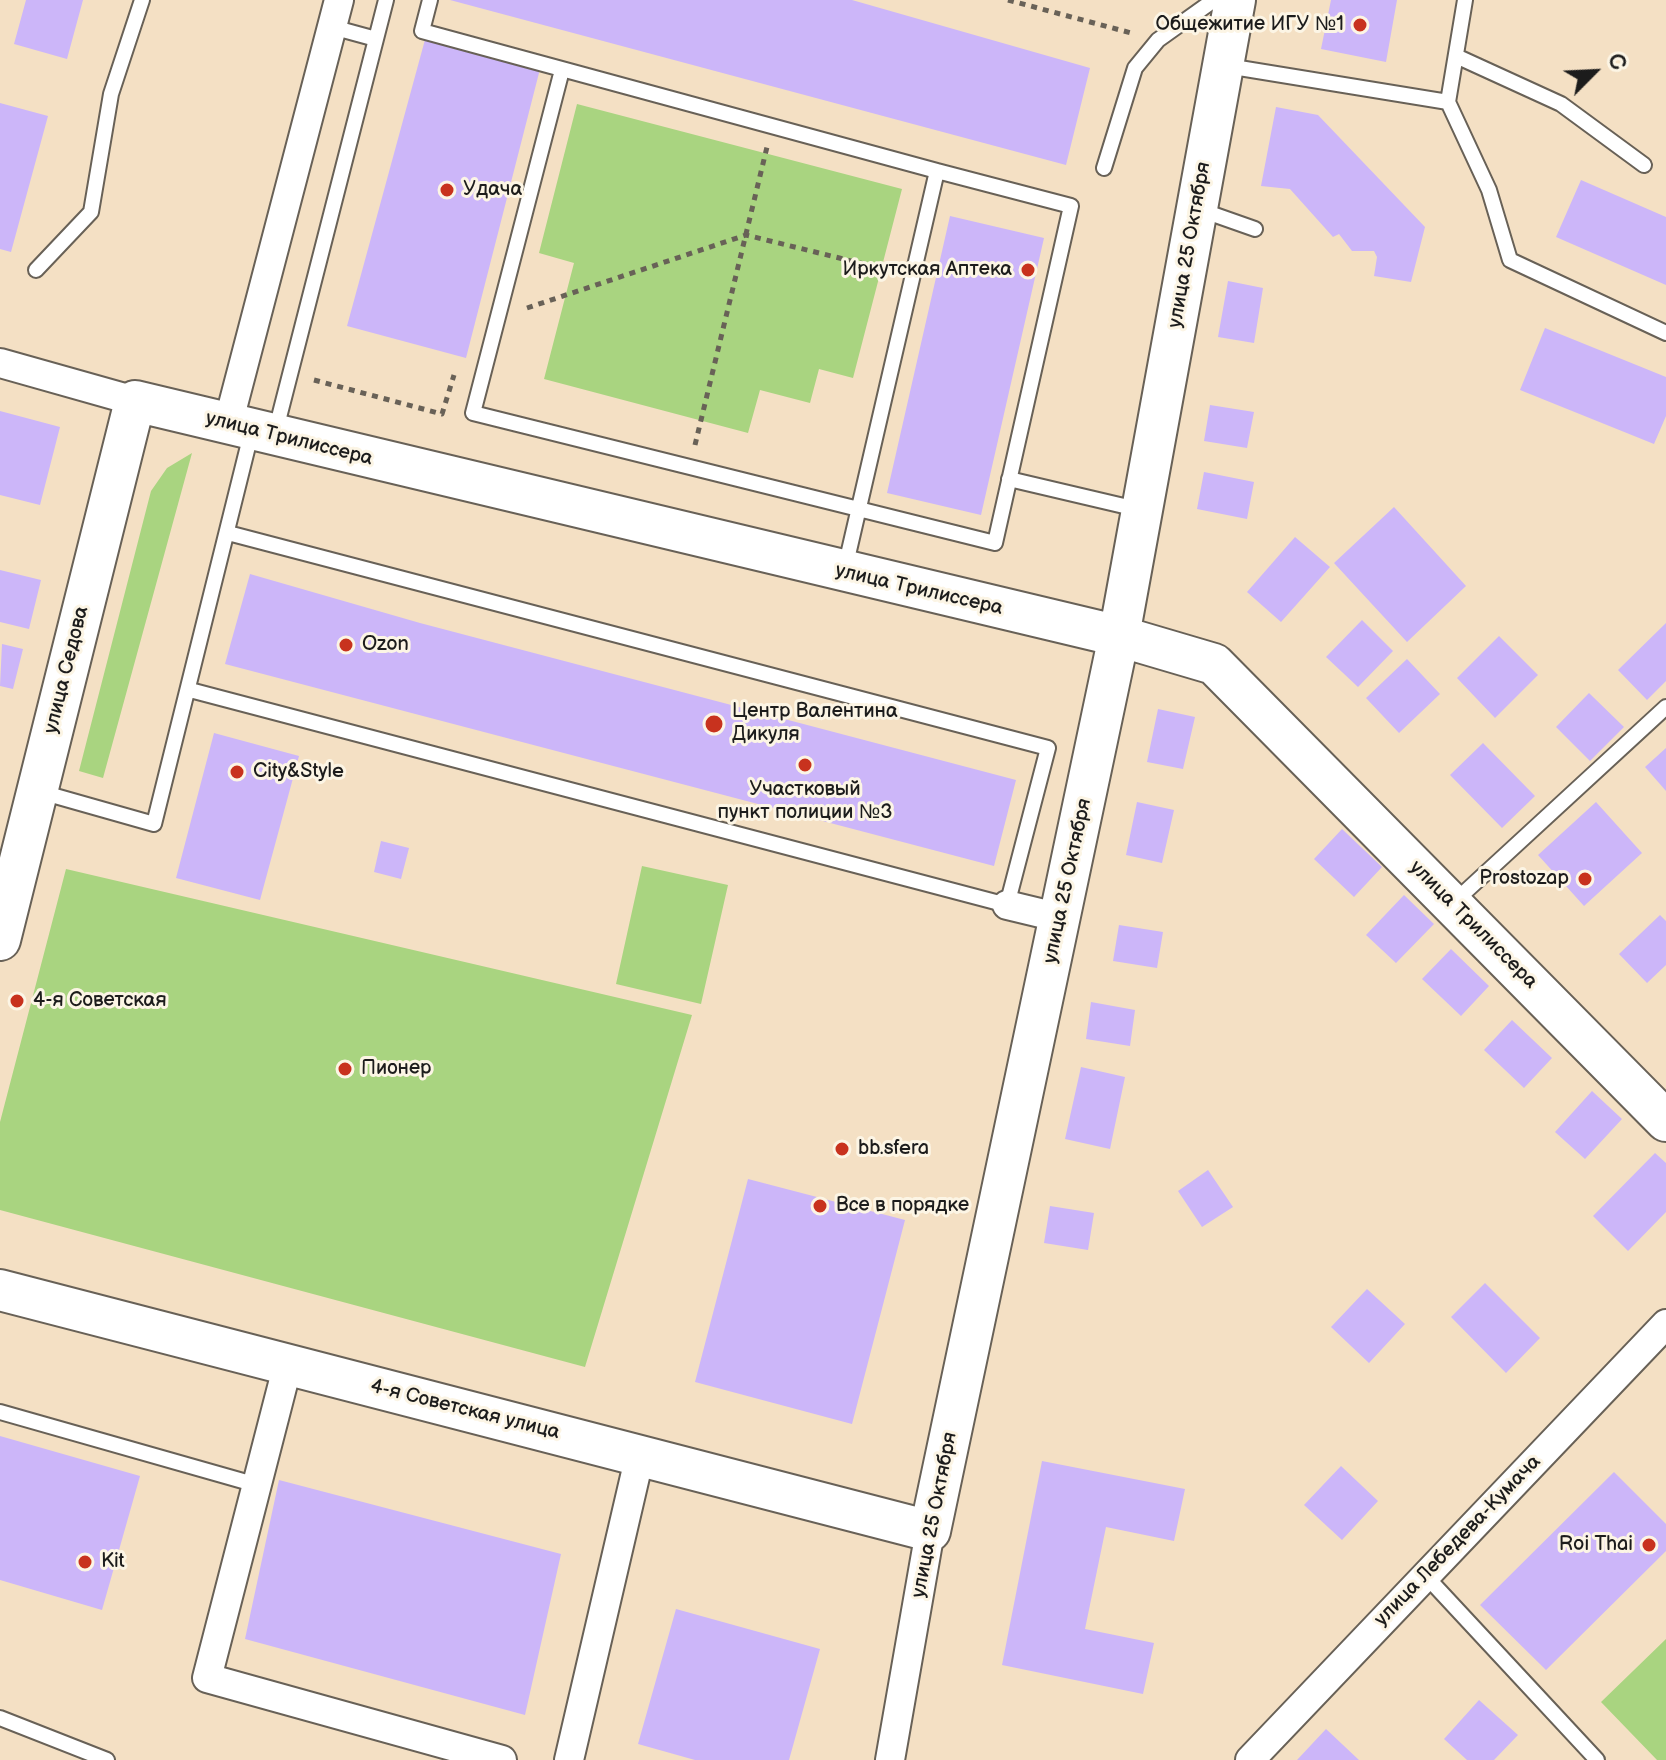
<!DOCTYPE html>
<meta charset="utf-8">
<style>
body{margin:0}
#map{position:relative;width:1666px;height:1760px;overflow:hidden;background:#f4e0c4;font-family:"Balsamiq Sans",sans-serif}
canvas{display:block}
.north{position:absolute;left:1554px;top:32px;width:80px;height:80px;-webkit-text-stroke:6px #fcf5e5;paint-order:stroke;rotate:66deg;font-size:22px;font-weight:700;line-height:32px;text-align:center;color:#1c1c1c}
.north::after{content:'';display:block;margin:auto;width:28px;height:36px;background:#1c1c1c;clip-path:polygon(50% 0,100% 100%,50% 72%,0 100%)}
</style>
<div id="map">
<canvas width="1666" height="1760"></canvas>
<div class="north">С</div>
</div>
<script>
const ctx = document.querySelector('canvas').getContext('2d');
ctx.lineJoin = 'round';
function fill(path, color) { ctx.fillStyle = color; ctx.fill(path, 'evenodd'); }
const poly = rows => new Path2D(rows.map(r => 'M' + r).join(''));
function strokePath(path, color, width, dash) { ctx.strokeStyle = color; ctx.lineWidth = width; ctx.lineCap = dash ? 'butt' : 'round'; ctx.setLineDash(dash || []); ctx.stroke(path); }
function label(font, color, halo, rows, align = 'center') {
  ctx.font = font + ' "Balsamiq Sans",sans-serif'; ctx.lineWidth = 6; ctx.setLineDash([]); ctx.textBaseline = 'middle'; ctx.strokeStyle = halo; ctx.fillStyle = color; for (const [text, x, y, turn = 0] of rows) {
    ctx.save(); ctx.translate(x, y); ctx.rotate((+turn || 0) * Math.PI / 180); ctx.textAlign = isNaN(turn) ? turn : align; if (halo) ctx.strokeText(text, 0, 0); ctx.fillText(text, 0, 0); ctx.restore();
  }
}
fill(poly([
 [577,104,902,189,853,378,819,369,810,403,760,390,748,433,544,379,574,263,539,253],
 [192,453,103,778,79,771,151,491,167,468],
 [642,866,728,885,701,1004,616,984],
 [66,869,692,1015,585,1367,0,1210,0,1122],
 [1666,1639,1666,1760,1657,1760,1601,1702]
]), '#a9d480');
fill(poly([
 [26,0,83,0,67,59,14,44],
 [450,0,852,0,1090,68,1066,165],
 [1331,0,1397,0,1386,62,1321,49],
 [426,36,540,69,466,358,347,326],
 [0,103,48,116,11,252,0,249],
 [1276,107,1318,115,1425,227,1411,282,1374,276,1377,257,1374,251,1352,251,1339,234,1333,237,1290,189,1261,186],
 [1581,180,1666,217,1666,285,1556,237],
 [950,216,1044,238,981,515,887,493],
 [1228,281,1263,288,1254,343,1218,337],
 [1545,328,1666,377,1666,416,1654,444,1520,390],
 [1210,405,1254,412,1247,448,1204,441],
 [0,411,60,427,40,505,0,495],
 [1204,472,1254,482,1247,519,1197,509],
 [1394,507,1466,586,1407,642,1334,563],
 [1295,537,1330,567,1281,622,1247,592],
 [0,570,41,580,29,629,0,622],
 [250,574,420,623,1016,780,994,866,225,664],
 [1362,620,1393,651,1358,687,1326,657],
 [1666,623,1666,681,1647,700,1618,670],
 [1499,636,1538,675,1495,718,1457,678],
 [2,644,23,649,13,689,0,686],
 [1407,659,1440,694,1399,733,1366,698],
 [1589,693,1624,727,1590,761,1556,727],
 [1158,709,1195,717,1183,769,1147,762],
 [214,733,299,756,260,900,176,878],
 [1483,743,1535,796,1502,828,1450,775],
 [1666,748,1666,791,1645,767],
 [1137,802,1174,810,1162,863,1126,855],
 [1596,802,1642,853,1584,906,1538,855],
 [1342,829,1382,867,1354,897,1314,859],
 [381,841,409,848,401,879,374,872],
 [1404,895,1434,924,1396,963,1366,935],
 [1660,915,1666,921,1666,965,1647,983,1619,954],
 [1119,925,1163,932,1157,968,1113,961],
 [1451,949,1489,986,1461,1016,1422,979],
 [1091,1002,1135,1010,1130,1046,1086,1039],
 [1512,1020,1552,1058,1524,1088,1484,1050],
 [1081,1067,1125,1077,1110,1149,1065,1139],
 [1592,1091,1622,1119,1585,1159,1555,1132],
 [1655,1153,1666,1163,1666,1212,1628,1251,1593,1216],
 [1208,1170,1233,1207,1202,1227,1178,1191],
 [748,1179,905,1220,852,1424,695,1382],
 [1050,1206,1094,1213,1088,1250,1044,1243],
 [1485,1283,1540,1338,1506,1373,1451,1317],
 [1367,1289,1405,1324,1369,1363,1331,1327],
 [0,1436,140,1476,102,1610,0,1580],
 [1042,1461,1185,1489,1174,1541,1106,1527,1085,1629,1154,1643,1143,1694,1002,1665],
 [1341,1466,1378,1501,1342,1540,1304,1505],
 [1614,1472,1666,1524,1666,1551,1546,1670,1480,1605],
 [279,1480,561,1554,525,1715,245,1639],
 [676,1609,820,1649,789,1760,695,1760,638,1744],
 [1479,1700,1518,1735,1494,1760,1467,1760,1444,1739],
 [1326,1729,1359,1760,1297,1760]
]), '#ccb6f9');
const lane = poly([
 [430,0,422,31,937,171,845,568],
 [332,27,376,39],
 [1456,56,1561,104,1644,165],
 [1227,66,1448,102,1465,0],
 [562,70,473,413,995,543,1071,206,937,171],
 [1448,102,1489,190,1510,260,1666,333],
 [1104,168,1135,68,1158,40,1214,0],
 [1201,210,1255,229],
 [36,270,91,212,111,94,142,0],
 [275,433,386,0],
 [1009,479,1141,510],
 [190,690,1007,905,1048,748,228,533],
 [41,792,154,824,252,430],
 [1452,904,1666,707],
 [0,1412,257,1485],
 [1425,1575,1597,1760],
 [0,1718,107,1760]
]);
const street = poly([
 [0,363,135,401],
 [228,424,339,0],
 [1007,905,1061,918],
 [288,1364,207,1678,502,1760],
 [569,1760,640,1455],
 [890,1760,930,1531],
 [1250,1760,1666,1324]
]);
const secondary = poly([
 [0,940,135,401,1119,636,1214,664,1666,1121],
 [0,1290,930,1531,1119,636,1235,0]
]);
strokePath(lane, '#686157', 18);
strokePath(street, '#686157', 32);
strokePath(secondary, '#686157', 44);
strokePath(poly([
 [1008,0,1135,34],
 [527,308,746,235,888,270],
 [314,380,442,414,454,375],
 [695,445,767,147]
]), '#686157', 5, [6, 6]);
strokePath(lane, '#fff', 14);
strokePath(street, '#fff', 28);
strokePath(secondary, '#fff', 40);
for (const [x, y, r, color] of [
 [1360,25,8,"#c8321e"],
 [447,190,8,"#c8321e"],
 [1028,270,8,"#c8321e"],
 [346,645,8,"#c8321e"],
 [714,724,10,"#c8321e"],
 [805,765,8,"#c8321e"],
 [237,772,8,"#c8321e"],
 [1585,879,8,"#c8321e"],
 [17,1001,8,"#c8321e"],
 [345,1069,8,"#c8321e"],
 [842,1149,8,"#c8321e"],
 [820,1206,8,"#c8321e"],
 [1649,1545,8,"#c8321e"],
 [85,1562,8,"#c8321e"]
]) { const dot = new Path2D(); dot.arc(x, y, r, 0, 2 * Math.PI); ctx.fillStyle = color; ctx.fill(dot); strokePath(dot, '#fcf5e5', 3); }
label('20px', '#1c1c1c', '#fcf5e5', [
 ["Общежитие ИГУ №1",1344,25,"right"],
 ["Удача",463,190],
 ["Иркутская Аптека",1012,270,"right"],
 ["Ozon",362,645],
 ["Центр Валентина",732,712],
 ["Дикуля",732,735],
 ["City&Style",253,772],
 ["Участковый",805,790,"center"],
 ["пункт полиции №3",805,813,"center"],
 ["Prostozap",1569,879,"right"],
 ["4-я Советская",33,1001],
 ["Пионер",361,1069],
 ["bb.sfera",858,1149],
 ["Все в порядке",836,1206],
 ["Roi Thai",1633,1545,"right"],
 ["Kit",101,1562]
], 'left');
label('20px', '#1c1c1c', '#fcf5e5', [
 ["улица 25 Октября",1190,245,-80],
 ["улица Трилиссера",289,439,14],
 ["улица Трилиссера",919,590,13],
 ["улица Седова",67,670,-76],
 ["улица 25 Октября",1068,881,-78],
 ["улица Трилиссера",1473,925,45],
 ["4-я Советская улица",465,1410,14],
 ["улица 25 Октября",935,1515,-79],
 ["улица Лебедева-Кумача",1458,1541,-46]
]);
</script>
